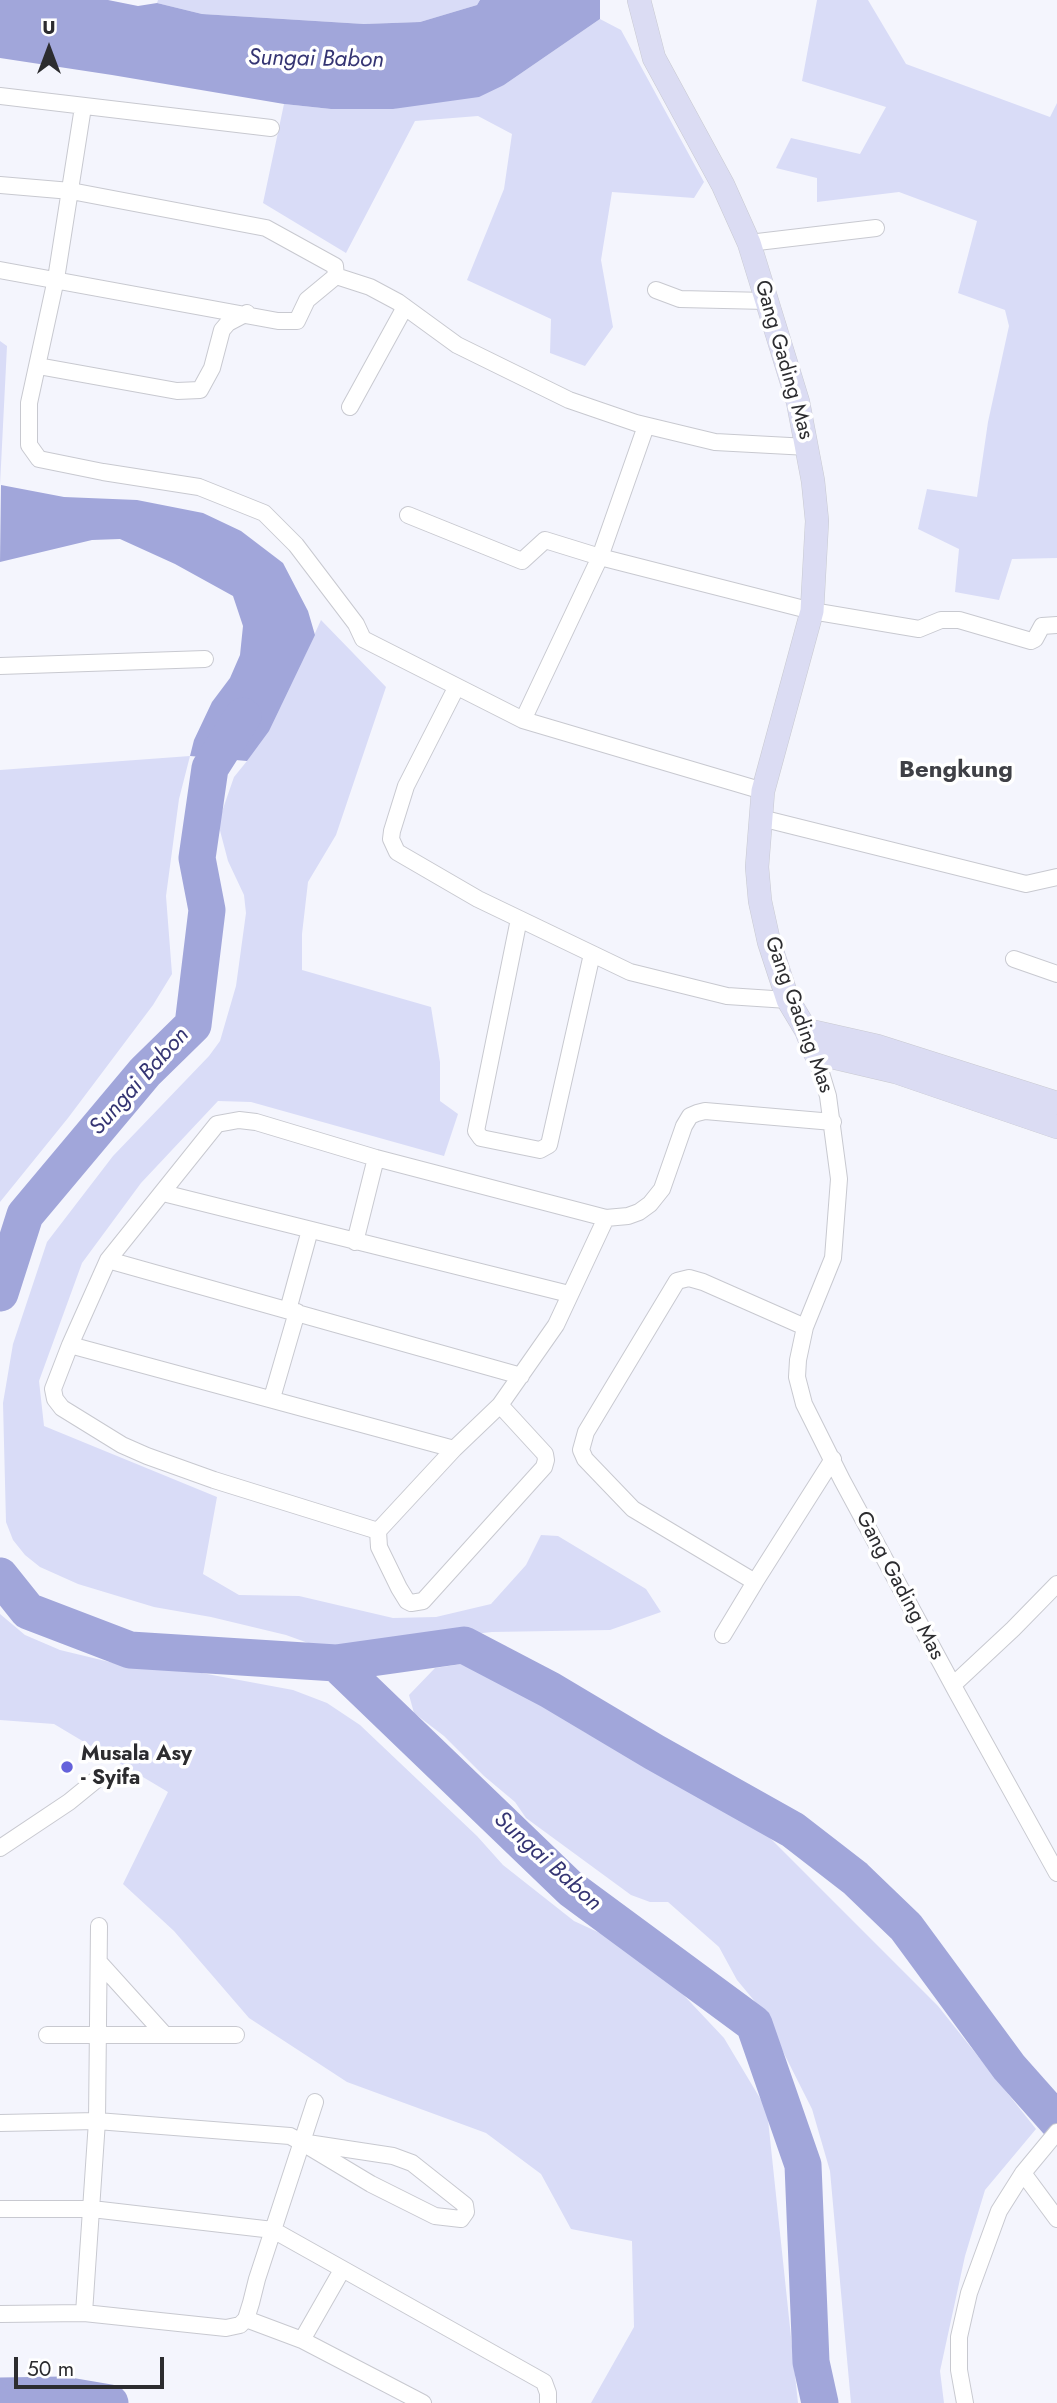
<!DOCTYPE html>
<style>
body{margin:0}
#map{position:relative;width:1057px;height:2403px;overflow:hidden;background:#f4f5fd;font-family:Jost,sans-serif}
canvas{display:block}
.north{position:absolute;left:14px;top:14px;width:70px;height:70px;-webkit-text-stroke:5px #fff;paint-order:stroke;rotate:0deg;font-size:19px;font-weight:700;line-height:28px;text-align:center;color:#2c2c2f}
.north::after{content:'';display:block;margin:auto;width:24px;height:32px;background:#2c2c2f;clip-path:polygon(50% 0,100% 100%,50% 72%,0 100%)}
.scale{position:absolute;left:14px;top:2357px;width:150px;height:32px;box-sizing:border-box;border:4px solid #2c2c2f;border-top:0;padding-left:9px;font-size:21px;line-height:24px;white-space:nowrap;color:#2c2c2f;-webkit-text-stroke:5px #fff;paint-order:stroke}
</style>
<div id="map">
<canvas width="1057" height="2403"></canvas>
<div class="north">U</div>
<div class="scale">50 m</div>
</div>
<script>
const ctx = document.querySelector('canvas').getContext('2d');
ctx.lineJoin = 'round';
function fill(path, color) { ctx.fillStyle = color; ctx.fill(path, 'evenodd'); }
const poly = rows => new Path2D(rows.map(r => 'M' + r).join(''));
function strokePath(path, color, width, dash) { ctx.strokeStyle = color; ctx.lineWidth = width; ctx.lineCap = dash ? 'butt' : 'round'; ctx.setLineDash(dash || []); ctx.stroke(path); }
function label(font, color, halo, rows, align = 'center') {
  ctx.font = font + ' Jost,sans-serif'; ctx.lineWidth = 7; ctx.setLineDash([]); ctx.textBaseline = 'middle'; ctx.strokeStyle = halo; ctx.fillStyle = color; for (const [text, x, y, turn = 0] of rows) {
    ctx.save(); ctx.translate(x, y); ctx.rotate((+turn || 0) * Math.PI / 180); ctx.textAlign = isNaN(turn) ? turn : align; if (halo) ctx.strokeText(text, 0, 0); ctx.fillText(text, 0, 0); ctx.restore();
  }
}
fill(poly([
 [158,0,480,0,477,5,420,22,364,24,202,14,157,3],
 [817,0,868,0,906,64,1050,117,1057,103,1057,558,1012,559,999,600,955,592,959,549,918,529,927,489,977,497,988,422,1009,326,1005,310,958,293,977,221,899,192,817,202,817,178,776,168,791,138,860,154,886,107,802,81],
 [600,19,621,30,704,182,694,198,612,192,601,260,613,327,585,366,550,353,551,319,467,280,504,189,512,134,478,116,415,121,346,253,263,203,284,104,331,109,392,109,504,85],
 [0,341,7,346,0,485],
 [321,620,386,687,336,835,308,882,302,934,302,970,431,1007,440,1062,440,1101,458,1114,444,1156,251,1102,218,1101,141,1183,82,1263,39,1381,44,1426,217,1497,203,1574,239,1595,299,1596,393,1618,436,1617,491,1604,526,1565,541,1535,558,1536,646,1589,661,1612,610,1630,492,1632,342,1648,322,1648,286,1635,211,1617,154,1607,78,1584,40,1567,25,1555,13,1540,6,1522,3,1403,13,1344,47,1242,113,1156,209,1056,220,1041,236,986,246,913,244,895,228,861,218,823,234,777,247,761,305,655],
 [190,756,179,799,166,896,172,974,153,1005,68,1118,0,1202,0,770],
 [0,1614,25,1635,60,1650,118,1664,159,1669,180,1669,293,1690,327,1703,360,1725,477,1836,503,1865,574,1921,645,1954,724,2038,767,2110,798,2403,591,2403,634,2327,632,2241,571,2229,541,2174,486,2133,347,2082,249,2018,174,1931,123,1884,168,1792,54,1724,0,1720],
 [469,1663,512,1680,538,1701,583,1731,763,1831,938,2006,1036,2129,985,2190,965,2256,940,2371,944,2403,851,2403,830,2171,812,2109,762,2010,737,1980,719,1947,668,1902,650,1902,631,1895,526,1818,515,1802,484,1776,444,1736,414,1713,409,1695,435,1668]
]), '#d9dcf7');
fill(poly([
 [0,0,108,0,138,6,157,3,202,14,364,24,420,22,477,5,480,0,600,0,600,19,504,85,479,97,393,109,331,109,284,104,112,75,0,58],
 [1,485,64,497,137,500,203,513,241,531,283,563,308,611,315,635,269,731,247,761,190,756,194,740,212,702,230,678,240,655,243,626,233,596,175,564,120,539,92,540,0,562]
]), '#a1a6da');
strokePath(poly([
 [0,1293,25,1215,145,1072,193,1025,207,910,197,858,210,768,243,716],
 [0,1576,28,1611,130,1650,336,1663,571,1889,754,2024,803,2165,811,2362,820,2403],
 [336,1663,464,1645,550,1690,654,1752,793,1830,855,1878,906,1927,1009,2067,1057,2121],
 [0,2396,63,2395,110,2403]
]), '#a1a6da', 37);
const street = poly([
 [0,96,271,128],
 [83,107,56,279,29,403,29,445,39,459,103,472,199,487,264,513,296,545,356,624,363,639,523,720,763,791],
 [0,185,71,191,266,228,335,266,336,276],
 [749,243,876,228],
 [0,270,278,321,297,321,307,300,336,276,370,287,398,302,457,345,569,400,636,423,715,442,808,447],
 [656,290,680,299,767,301],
 [38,366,177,391,200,390,212,368,222,330,228,323,247,313],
 [350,407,405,307],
 [408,515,522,561,545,540,600,557,812,611,919,629,941,620,959,620,1031,641,1035,639,1042,626,1057,625],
 [0,666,205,659],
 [456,688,406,786,392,831,391,839,397,852,478,899,630,972,727,996,788,1000],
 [523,720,600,557,646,426],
 [761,818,1026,884,1057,877],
 [519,919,476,1131,481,1138,540,1150,549,1145,592,954],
 [1014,959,1057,974],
 [815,1053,828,1096,839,1179,833,1258,805,1327,798,1360,797,1377,804,1404,842,1480,956,1691,1057,1873],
 [163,1193,569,1294],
 [355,1242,376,1158],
 [108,1260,521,1376],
 [288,1310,310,1230],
 [805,1327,703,1282,689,1278,677,1281,586,1432,581,1450,585,1459,633,1509,755,1582,833,1459],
 [70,1345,454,1449],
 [272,1398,297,1312],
 [500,1405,454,1449,378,1531,379,1547,399,1588,407,1601,411,1603,423,1601,544,1467,546,1460,545,1454,500,1405,556,1325,606,1218],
 [378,1531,214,1480,147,1456,122,1445,62,1408,55,1399,53,1389,70,1345,108,1260,217,1124,239,1120,256,1122,376,1158,606,1218,628,1216,639,1212,650,1204,662,1189,684,1126,690,1116,697,1113,705,1111,833,1122],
 [723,1635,755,1582],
 [953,1685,1013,1629,1057,1584],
 [0,1848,69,1802,96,1780],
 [99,1962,165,2035],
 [47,2035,236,2035],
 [0,2123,97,2121,290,2136,301,2142,393,2156,412,2163,465,2205,466,2212,461,2219,435,2216,371,2184,301,2142],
 [1023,2173,1057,2219],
 [0,2209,92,2209,273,2230,544,2382,548,2393,548,2403],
 [84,2313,97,2121,99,1926],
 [0,2314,84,2313,226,2328,240,2325,246,2319,251,2303,257,2279,315,2102],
 [246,2319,302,2340,423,2403],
 [302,2340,342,2270],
 [965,2403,959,2370,959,2337,969,2293,999,2211,1023,2173,1057,2132]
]);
const secondary = poly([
 [639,0,654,58,723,185,749,243,798,402,813,481,817,521,812,611,763,791,757,867,760,901,769,942,788,1000,806,1030,815,1053,896,1072,1057,1127],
 [806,1030,877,1046,1057,1103]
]);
strokePath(street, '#c8c9d0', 18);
strokePath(secondary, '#c8c9d0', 24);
strokePath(street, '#fff', 16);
strokePath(secondary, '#dbdcf3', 23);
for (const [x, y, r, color] of [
 [67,1767,7,"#6562db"]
]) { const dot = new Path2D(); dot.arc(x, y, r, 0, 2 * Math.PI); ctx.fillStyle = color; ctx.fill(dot); strokePath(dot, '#fff', 2.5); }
label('21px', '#2c2c2f', '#fff', [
 ["Gang Gading Mas",783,360,74],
 ["Gang Gading Mas",798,1015,70],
 ["Gang Gading Mas",899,1586,62]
]);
label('bold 21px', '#2c2c2f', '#fff', [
 ["Musala Asy",81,1755],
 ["- Syifa",81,1779]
], 'left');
label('italic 23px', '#353573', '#fff', [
 ["Sungai Babon",316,60,1],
 ["Sungai Babon",140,1082,-48],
 ["Sungai Babon",547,1862,42]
]);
label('bold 24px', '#3f4046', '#fff', [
 ["Bengkung",956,771]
]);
</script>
